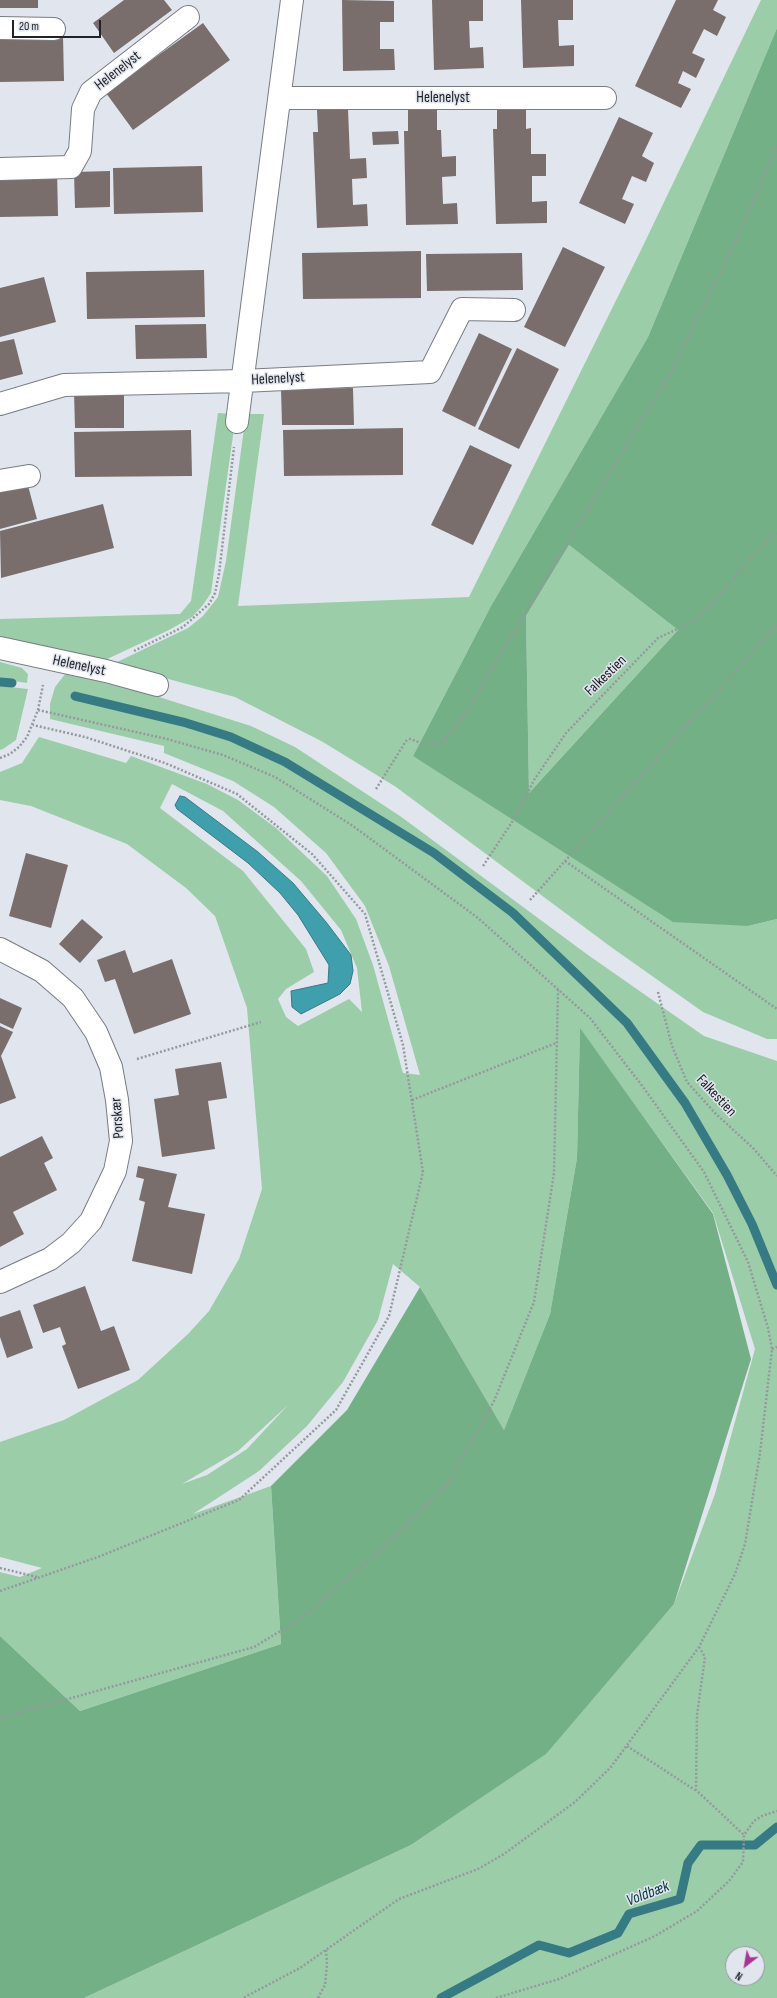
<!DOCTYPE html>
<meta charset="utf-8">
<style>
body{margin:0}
#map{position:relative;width:777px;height:1998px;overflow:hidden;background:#e1e5ee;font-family:"Sofia Sans Condensed",sans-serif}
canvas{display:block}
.north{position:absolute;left:725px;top:1946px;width:40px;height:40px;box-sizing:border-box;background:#e1e5ee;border:1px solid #94979e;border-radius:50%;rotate:211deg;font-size:11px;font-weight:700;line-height:16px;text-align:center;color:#202225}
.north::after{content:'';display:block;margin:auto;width:14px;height:18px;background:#a63693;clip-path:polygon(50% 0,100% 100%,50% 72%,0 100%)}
.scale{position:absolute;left:12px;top:20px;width:89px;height:18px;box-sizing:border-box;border:2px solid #202225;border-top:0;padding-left:5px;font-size:12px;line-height:14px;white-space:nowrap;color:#202225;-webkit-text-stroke:3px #e1e5ee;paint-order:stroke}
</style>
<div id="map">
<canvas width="777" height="1998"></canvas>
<div class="north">N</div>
<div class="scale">20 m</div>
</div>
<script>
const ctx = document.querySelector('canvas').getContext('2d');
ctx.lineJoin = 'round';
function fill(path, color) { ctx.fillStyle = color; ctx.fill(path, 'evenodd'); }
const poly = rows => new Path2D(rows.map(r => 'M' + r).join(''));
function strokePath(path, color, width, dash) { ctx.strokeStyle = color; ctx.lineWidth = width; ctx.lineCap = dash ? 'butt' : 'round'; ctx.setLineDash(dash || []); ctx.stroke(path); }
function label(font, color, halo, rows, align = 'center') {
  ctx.font = font + ' "Sofia Sans Condensed",sans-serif'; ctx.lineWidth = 3; ctx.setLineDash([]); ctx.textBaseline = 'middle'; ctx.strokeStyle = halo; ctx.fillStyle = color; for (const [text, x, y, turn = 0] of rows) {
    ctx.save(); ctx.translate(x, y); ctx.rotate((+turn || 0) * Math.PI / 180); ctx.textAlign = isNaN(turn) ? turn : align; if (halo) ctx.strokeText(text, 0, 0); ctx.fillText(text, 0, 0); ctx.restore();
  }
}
fill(poly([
 [761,0,777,0,777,28,648,337,491,606,413,756,748,926,777,919,777,1039,767,1039,703,1012,611,947,396,787,323,742,235,697,113,664,188,628,203,616,218,597,226,561,246,414,264,414,238,606,469,597,641,250],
 [218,413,236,414,211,593,203,605,192,617,169,630,103,661,0,637,0,619,180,614,191,601],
 [569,545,678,630,529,793,526,616],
 [0,662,22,668,28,674,27,683,0,679],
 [66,673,159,697,251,726,295,747,400,816,588,955,704,1036,777,1061,777,1998,84,1998,411,1845,544,1755,674,1604,715,1494,755,1349,713,1213,580,1029,577,1158,550,1314,504,1430,420,1287,393,1264,378,1320,343,1382,307,1426,259,1471,193,1514,271,1486,281,1644,80,1711,0,1636,0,1572,20,1577,42,1568,0,1557,0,1442,64,1420,138,1380,188,1334,209,1311,239,1259,262,1189,247,1008,215,916,186,888,127,844,31,806,0,800,0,772,22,763,39,737,126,763,131,756,207,784,238,800,276,828,327,876,356,919,373,965,403,1073,420,1075,389,966,365,906,326,853,274,807,233,781,164,753,164,746,50,719,50,704,55,687],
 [172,784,223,811,301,881,341,930,357,968,362,1012,349,999,298,1026,286,1017,278,999,286,989,314,972,306,949,243,871,160,808],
 [288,1405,247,1449,207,1475,182,1484,238,1451],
 [733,1954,757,1954,757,1978,733,1978],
 [0,686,28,689,16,740,3,749,0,750]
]), '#9ccda9');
fill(poly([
 [777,28,777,919,748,926,673,922,413,756,491,606,648,337],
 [569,545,678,630,529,793,526,616],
 [580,1028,713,1214,751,1359,674,1604,546,1754,411,1845,84,1998,0,1998,0,1636,80,1711,281,1644,271,1486,347,1410,420,1287,504,1430,550,1314,577,1158]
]), '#73b085');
const water = poly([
 [180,796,185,797,258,852,293,883,326,922,351,955,353,971,350,984,340,994,301,1014,292,1007,291,991,328,983,329,965,298,915,280,893,248,863,177,809,175,805,180,796]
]);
fill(water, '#409fad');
strokePath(water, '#367a84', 1);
strokePath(poly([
 [0,682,12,683],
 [75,696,183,722,231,737,285,762,434,853,513,913,627,1023,685,1103,727,1175,752,1224,777,1285],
 [441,1998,539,1945,569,1953,618,1933,629,1914,680,1899,688,1863,701,1845,755,1845,777,1827]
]), '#367a84', 9);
fill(poly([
 [0,0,38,0,38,8,0,8],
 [124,0,164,0,172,10,114,53,93,23],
 [342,0,394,1,394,22,380,22,380,49,394,49,395,70,343,71],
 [432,0,483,0,483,21,469,21,470,48,483,47,484,68,434,70],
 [521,0,573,0,573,20,558,20,559,46,574,45,574,66,523,68],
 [676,0,718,0,713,10,726,17,717,36,704,29,692,53,705,59,696,78,683,71,678,83,691,89,681,108,635,86],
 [203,23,230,60,133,130,106,93],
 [0,36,63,36,64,81,0,82],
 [526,106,526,129,531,128,531,154,546,154,546,176,532,176,532,202,547,201,547,223,496,224,493,129,497,129,497,107],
 [408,108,437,108,437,130,441,130,442,157,456,156,456,176,442,177,443,204,457,203,458,224,406,225,404,131,408,131],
 [348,109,350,159,366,158,367,178,352,179,353,205,367,204,368,226,317,228,313,132,318,132,317,110],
 [619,117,653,133,642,156,654,163,646,182,632,176,622,199,634,204,625,224,579,203],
 [398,131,399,144,373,145,372,132],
 [202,166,203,212,114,214,113,168],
 [57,170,58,216,0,217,0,171],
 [110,171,110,207,75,208,74,172],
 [563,247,605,267,565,347,524,327],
 [421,251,421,298,303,299,302,253],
 [522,253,523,290,427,291,426,254],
 [204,270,205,317,87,319,86,272],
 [44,277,56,322,0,337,0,288],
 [206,324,207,358,136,359,135,325],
 [479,333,512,349,475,427,442,411],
 [14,339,23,374,0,380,0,342],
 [517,348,559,369,519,449,478,429],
 [353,388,354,425,282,425,281,389],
 [124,391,124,428,75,428,74,392],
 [403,428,403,475,284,476,283,430],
 [191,430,192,476,75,477,74,432],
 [470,445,512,465,473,545,431,525],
 [27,482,37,519,0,529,0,490],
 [103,504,114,548,1,578,0,531],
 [26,853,68,865,51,928,9,916],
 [82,919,103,937,80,963,59,944],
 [125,950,133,973,172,959,191,1014,134,1034,115,979,105,982,97,960],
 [0,998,22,1008,13,1029,0,1023],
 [0,1026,13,1032,1,1056,16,1098,0,1104],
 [221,1062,227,1098,208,1101,215,1149,162,1157,154,1099,179,1095,175,1069],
 [42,1136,53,1158,44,1163,57,1190,13,1212,24,1234,0,1247,0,1157],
 [138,1166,177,1174,168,1207,205,1214,192,1274,132,1261,145,1202,139,1200,144,1179,136,1177],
 [85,1286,101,1331,114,1326,130,1370,78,1389,62,1346,66,1344,60,1327,43,1333,33,1305],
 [20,1310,33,1348,7,1358,0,1337,0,1317]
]), '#796e6c');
const minor = poly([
 [0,28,54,29],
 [281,98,605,98],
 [0,169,71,167,80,151,83,109,91,92,188,17],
 [0,404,64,385,243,381,430,372,462,309,514,310],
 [237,422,292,0],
 [0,481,29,476],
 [0,648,106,671,157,685],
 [0,949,42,971,73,998,96,1032,111,1067,117,1100,121,1141,115,1171,91,1221,71,1243,50,1259,0,1282]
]);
strokePath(minor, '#787c84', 24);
strokePath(poly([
 [134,651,183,627,209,604,215,593,219,574,234,447],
 [38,710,167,739,223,755,275,777,353,826,478,918,590,1018,643,1087,704,1172,748,1262,768,1328,772,1349,760,1453,745,1544,735,1574,699,1647,611,1767,575,1802,504,1854,478,1869,399,1899,300,1968,243,1998],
 [0,758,10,754,19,747,27,737,38,710,43,685],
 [376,789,406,741,410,739,424,744,442,743,461,720,675,365,740,232,777,145],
 [565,861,777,1009],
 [483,866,518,813,534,780,566,733,658,638,693,622,715,601,745,564,777,532],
 [530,900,777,625],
 [658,992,672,1046,687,1082,715,1113,754,1149,777,1176],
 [137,1059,261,1022],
 [412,1100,556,1043],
 [772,1349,777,1347],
 [0,1568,37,1577],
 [0,1591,98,1557,239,1500,336,1410,389,1316,423,1172,403,1045,365,914,312,854,237,794,165,763,85,737,33,725],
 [699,1647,705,1657,697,1715,696,1790,744,1835],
 [0,1718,254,1647,302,1618,395,1537,447,1485,494,1401,534,1302,554,1173,558,990],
 [627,1746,695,1790],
 [318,1998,325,1985,327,1964,326,1950],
 [496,1998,559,1979,655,1936,697,1911,729,1881,743,1862,744,1835,754,1821,762,1816,777,1811]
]), '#95999f', 2.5, [2, 2]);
strokePath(minor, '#fff', 22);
label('15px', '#202225', '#e1e5ee', [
 ["Helenelyst",118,71,-38],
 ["Helenelyst",443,98],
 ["Helenelyst",278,379,-3],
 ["Helenelyst",79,666,12],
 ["Falkestien",606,676,-44],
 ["Falkestien",716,1096,47],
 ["Porskær",118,1118,-94]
]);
label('italic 16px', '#07363c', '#e1e5ee', [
 ["Voldbæk",648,1894,-21]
]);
</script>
